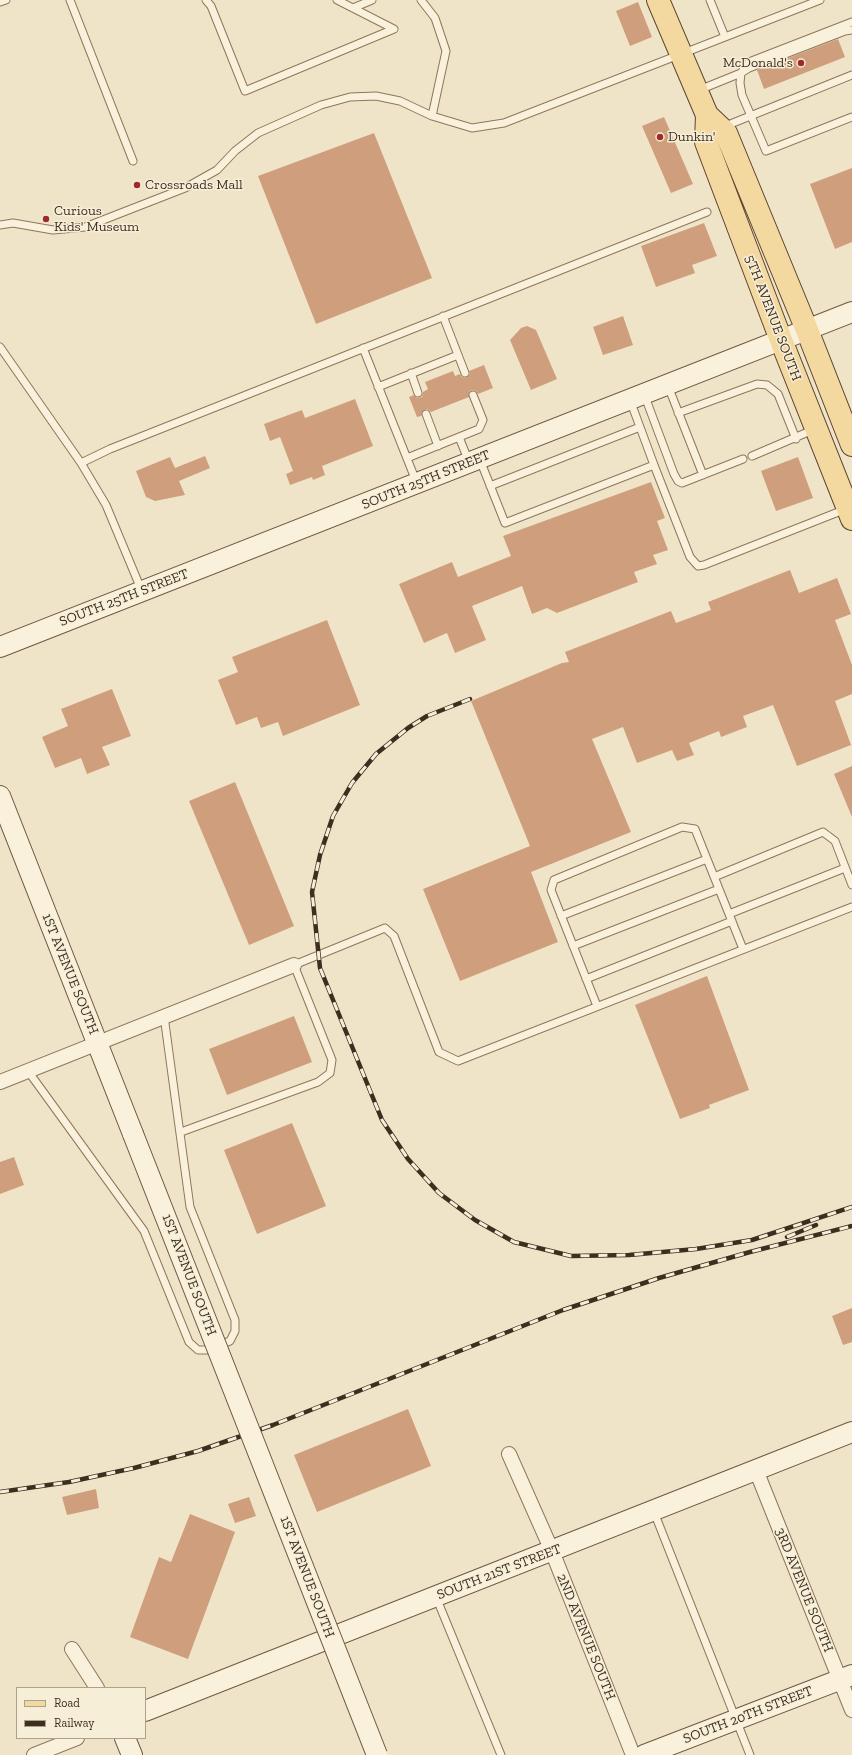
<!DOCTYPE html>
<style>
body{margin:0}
#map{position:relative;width:852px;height:1755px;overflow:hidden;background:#f0e4c8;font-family:"Zilla Slab",serif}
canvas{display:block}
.legend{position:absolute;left:16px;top:1687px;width:130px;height:52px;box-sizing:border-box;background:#f7eed8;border:1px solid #ada18e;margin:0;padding:5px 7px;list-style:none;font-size:12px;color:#3d2e20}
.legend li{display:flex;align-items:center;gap:8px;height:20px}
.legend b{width:20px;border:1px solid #ada18e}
</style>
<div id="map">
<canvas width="852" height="1755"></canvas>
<ul class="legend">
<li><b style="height:5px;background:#f3d9a0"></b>Road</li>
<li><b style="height:5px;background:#3d2e20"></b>Railway</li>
</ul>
</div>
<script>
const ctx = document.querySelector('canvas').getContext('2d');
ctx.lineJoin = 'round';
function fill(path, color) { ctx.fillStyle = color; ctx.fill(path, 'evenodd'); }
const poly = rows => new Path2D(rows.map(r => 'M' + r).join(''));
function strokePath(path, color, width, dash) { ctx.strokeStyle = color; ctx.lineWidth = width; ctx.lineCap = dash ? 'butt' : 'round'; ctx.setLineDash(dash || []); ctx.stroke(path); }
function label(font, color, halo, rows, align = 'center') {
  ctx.font = font + ' "Zilla Slab",serif'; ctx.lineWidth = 3; ctx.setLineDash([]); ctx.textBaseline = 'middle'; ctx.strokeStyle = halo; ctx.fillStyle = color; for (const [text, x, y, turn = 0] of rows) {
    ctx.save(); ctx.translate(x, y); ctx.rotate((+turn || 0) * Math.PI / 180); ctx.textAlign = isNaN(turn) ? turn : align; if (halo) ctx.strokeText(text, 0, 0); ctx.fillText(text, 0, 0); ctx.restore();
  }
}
fill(poly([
 [638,2,652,37,630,46,616,11],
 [838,39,845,57,764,89,757,70],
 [664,117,693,184,671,193,642,126],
 [374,133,432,278,316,324,258,176],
 [852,168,852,242,835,249,810,184],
 [704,223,717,256,692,265,695,273,656,287,641,246],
 [623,316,633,345,603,355,593,327],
 [527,326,536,330,557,379,531,390,510,340,521,328],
 [484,365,493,388,478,394,476,391,472,390,469,392,469,397,431,412,427,409,424,410,421,416,417,417,409,397,414,395,417,398,422,397,423,392,428,389,425,382,453,371,455,376,460,374,462,377,466,378,470,374,469,371],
 [355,399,373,446,322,466,325,475,313,480,312,477,290,485,286,474,293,471,280,437,270,441,264,424,302,410,305,418],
 [205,456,210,468,179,481,185,495,155,501,146,497,136,471,170,457,175,468],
 [798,457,813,498,776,511,761,471],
 [651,482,665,518,657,521,668,550,653,555,657,564,634,572,638,582,557,613,547,608,532,614,522,586,472,606,486,640,455,653,447,633,424,643,399,584,452,562,458,577,511,556,503,536],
 [790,570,799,593,837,578,851,614,835,620,852,665,852,694,835,701,851,745,797,766,773,705,743,716,747,727,721,737,719,731,689,743,694,755,677,761,672,750,637,763,623,727,592,739,631,832,531,872,558,942,460,981,423,889,530,846,471,701,562,663,569,662,565,652,671,611,676,623,711,610,708,602],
 [327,620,360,705,283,736,278,722,261,728,257,717,236,725,218,680,238,672,232,657],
 [112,689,131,736,102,747,110,765,87,774,81,758,55,768,42,737,68,726,61,709],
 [852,766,852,817,834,774],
 [235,782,294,926,249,945,189,801],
 [707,976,749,1090,709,1105,710,1108,680,1119,635,1005],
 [294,1016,312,1062,227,1095,209,1049],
 [292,1123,326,1206,257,1234,224,1150],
 [14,1157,24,1185,0,1194,0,1162],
 [852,1308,852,1342,843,1345,832,1316],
 [408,1409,431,1466,317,1512,294,1455],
 [96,1489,99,1508,67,1515,62,1497],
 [249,1497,256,1516,235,1523,228,1504],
 [190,1514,235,1532,188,1659,130,1637,159,1557,171,1562]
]), '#cf9f7d');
const lane = poly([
 [70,0,133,161],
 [206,0,211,6,245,91,394,29,337,0],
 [421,0,435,18,446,51,432,116],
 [710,0,725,37],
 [0,2,6,0],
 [353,8,372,0],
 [852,30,845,31,749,68,741,73,740,83,742,95,766,151,852,117],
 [699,90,741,73,749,62,852,22],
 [723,127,852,75],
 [0,225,13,223,53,230,85,227,185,188,217,170,235,151,258,133,321,105,350,97,376,96,400,101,432,116,472,128,504,123,820,0],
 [443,316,465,373],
 [0,347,81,463,106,505,141,589],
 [363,348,416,481],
 [411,373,418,393],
 [668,386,703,475],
 [378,387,458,355],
 [644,394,674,474,678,481,682,483,743,459],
 [678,413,757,384,767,385,778,394,796,439],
 [426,414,438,446],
 [459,437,469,462],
 [752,456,815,429],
 [407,458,479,429,483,420,473,395],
 [480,460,505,523,654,465,630,400],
 [81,463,110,449,707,212],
 [654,465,690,557,698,566,704,565,846,509],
 [490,486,640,427],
 [714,877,823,832,835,841,852,885],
 [729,914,845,868],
 [561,916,707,859],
 [573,946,719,889],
 [586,979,732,921],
 [597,1006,551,890,554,880,682,827,695,829,743,949],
 [28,1071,144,1231,189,1342,198,1350,208,1350,230,1341,235,1331,235,1320,190,1207,164,1016],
 [181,1132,318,1082,330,1073,332,1060,294,965,385,928,394,936,439,1052,458,1061,852,907],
 [654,1512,750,1755],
 [436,1597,501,1755]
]);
const street = poly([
 [0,1082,294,965],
 [509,1454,552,1551,633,1755],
 [756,1470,852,1710],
 [72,1649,97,1688],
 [34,1755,77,1738]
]);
const secondary = poly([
 [0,647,852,312],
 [0,796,133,1134],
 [145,1711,852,1432],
 [125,1738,132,1755],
 [644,1755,852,1675]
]);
const primary = poly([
 [658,0,707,115,726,133,807,330,852,445],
 [707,115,706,142,781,340,852,519]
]);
strokePath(lane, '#8d765c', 9);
strokePath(street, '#8d765c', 16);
strokePath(secondary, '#6f573f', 22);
strokePath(primary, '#5b4430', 24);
strokePath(lane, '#faf1dc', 7);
strokePath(street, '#faf1dc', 14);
strokePath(secondary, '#faf1dc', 20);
strokePath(primary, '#f3d9a0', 22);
const rail = poly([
 [470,699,427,716,408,728,376,754,352,783,333,816,320,855,312,892,320,968,382,1120,408,1159,439,1193,475,1220,514,1242,571,1256,629,1255,696,1249,752,1240,852,1207],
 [787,1237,816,1225],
 [0,1492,69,1482,134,1468,198,1451,273,1425,563,1310,659,1278,750,1252,852,1226]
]);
strokePath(rail, '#3d2e20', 4.5);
strokePath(rail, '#f7eed8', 3, [9]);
const secondaryBridge = poly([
 [133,1134,377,1755]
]);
strokePath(secondaryBridge, '#6f573f', 22, []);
strokePath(secondaryBridge, '#faf1dc', 20);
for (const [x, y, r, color] of [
 [801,63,4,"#9e2a2b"],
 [660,137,4,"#9e2a2b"],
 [137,185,4,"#9e2a2b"],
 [46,219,4,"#9e2a2b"]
]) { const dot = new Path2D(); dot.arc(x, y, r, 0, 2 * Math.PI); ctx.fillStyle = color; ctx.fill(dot); strokePath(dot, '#f7eed8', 1.5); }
label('14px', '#3d2e20', '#f7eed8', [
 ["McDonald's",793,63,"right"],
 ["Dunkin'",668,137],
 ["Crossroads Mall",145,185],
 ["Curious",54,211],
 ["Kids' Museum",54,227]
], 'left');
label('14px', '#3d2e20', '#f7eed8', [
 ["5TH AVENUE SOUTH",773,318,69],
 ["SOUTH 25TH STREET",426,480,-22],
 ["SOUTH 25TH STREET",124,598,-21],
 ["1ST AVENUE SOUTH",70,974,68],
 ["1ST AVENUE SOUTH",189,1275,69],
 ["SOUTH 21ST STREET",499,1572,-21],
 ["1ST AVENUE SOUTH",307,1577,69],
 ["3RD AVENUE SOUTH",804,1590,68],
 ["2ND AVENUE SOUTH",586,1637,68],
 ["SOUTH 20TH STREET",748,1715,-21]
]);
</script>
